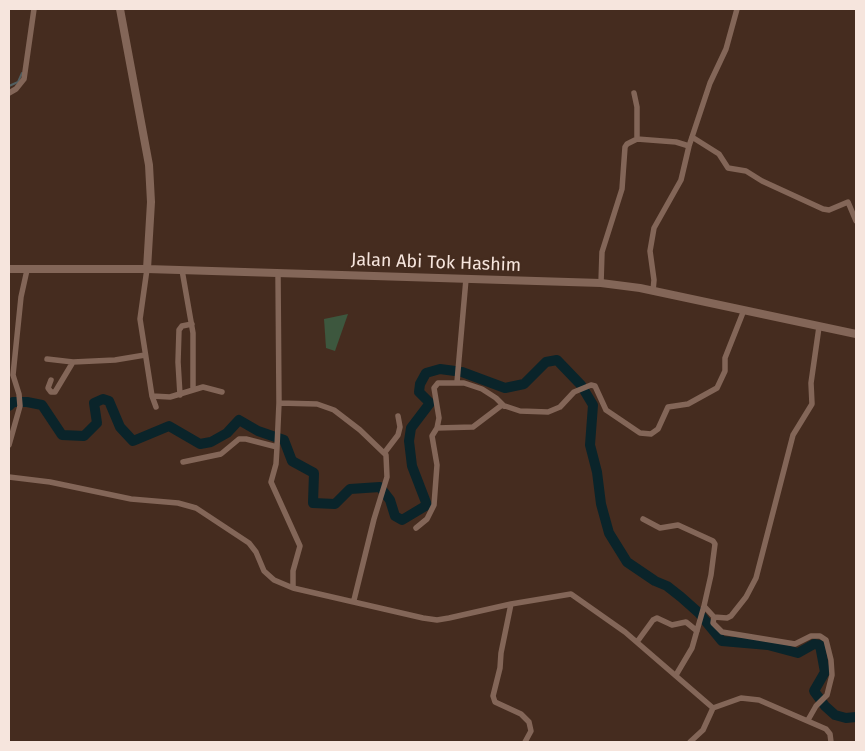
<!DOCTYPE html>
<style>
body{margin:0}
#map{position:relative;width:865px;height:751px;overflow:hidden;background:#452c1f;font-family:"Fira Sans",sans-serif}
canvas{display:block}
.frame{position:absolute;inset:0;border:10px solid #f6e5dd;pointer-events:none}
</style>
<div id="map">
<canvas width="865" height="751"></canvas>
<div class="frame"></div>
</div>
<script>
const ctx = document.querySelector('canvas').getContext('2d');
ctx.lineJoin = 'round';
function fill(path, color) { ctx.fillStyle = color; ctx.fill(path, 'evenodd'); }
const poly = rows => new Path2D(rows.map(r => 'M' + r).join(''));
function strokePath(path, color, width, dash) { ctx.strokeStyle = color; ctx.lineWidth = width; ctx.lineCap = dash ? 'butt' : 'round'; ctx.setLineDash(dash || []); ctx.stroke(path); }
function label(font, color, halo, rows, align = 'center') {
  ctx.font = font + ' "Fira Sans",sans-serif'; ctx.lineWidth = 4.5; ctx.setLineDash([]); ctx.textBaseline = 'middle'; ctx.strokeStyle = halo; ctx.fillStyle = color; for (const [text, x, y, turn = 0] of rows) {
    ctx.save(); ctx.translate(x, y); ctx.rotate((+turn || 0) * Math.PI / 180); ctx.textAlign = isNaN(turn) ? turn : align; if (halo) ctx.strokeText(text, 0, 0); ctx.fillText(text, 0, 0); ctx.restore();
  }
}
fill(poly([
 [348,314,335,351,326,348,324,319]
]), '#3d573e');
strokePath(poly([
 [9,86,18,82,22,73]
]), '#515e60', 2);
strokePath(poly([
 [462,372,505,388,524,384,546,362,557,360,581,385,593,405,590,445,597,472,601,504,609,533,627,562,655,581,667,586,681,597,699,613,722,641,768,645,798,653,814,644,820,645,825,672,814,691,825,706,835,715,846,718,856,717],
 [9,406,13,402,27,402,42,405,62,435,84,436,97,423,94,403,103,399,109,401,120,427,133,441,169,426,200,444,211,442,227,433,239,420,258,431,284,440,292,461,314,473,313,503,335,504,350,489,380,487,390,500,395,516,402,520,427,505,412,466,409,441,411,428,430,403,419,392,420,384,426,373,440,369,455,371]
]), '#0a242a', 10);
strokePath(poly([
 [9,93,16,89,24,79,34,9],
 [634,93,637,107,637,139,676,142,689,146],
 [692,137,719,154,728,168,746,171,762,181,823,209,829,210,848,202,856,221],
 [147,269,140,319,152,396,156,407],
 [182,270,193,333,193,390],
 [601,283,602,252,622,189,625,147,627,144,637,139],
 [653,291,654,280,650,251,654,228,681,180,689,146,710,83,726,49,737,9],
 [47,359,73,362],
 [51,380,48,388,51,392,55,392,73,362,115,360,145,355],
 [457,382,466,279],
 [180,395,178,362,179,330,182,326,192,324],
 [152,396,170,397,203,387,222,392],
 [279,403,317,404,334,410,360,430,386,455,387,477,374,519,354,600],
 [437,428,473,427,502,405,520,411,548,412,560,407,574,392,591,385,595,386,606,410,640,433,651,434,658,429,668,407,688,404,717,388,725,371,725,358,744,310],
 [9,445,20,406,19,394,13,375,21,297,27,270],
 [277,447,276,464,271,482,300,546,293,571,293,588],
 [385,452,398,435,400,427,398,416],
 [183,462,221,454,239,439,246,439,277,447,279,403,278,273],
 [9,477,50,482,131,499,178,503,196,508,249,543,256,552,264,571,274,580,293,588,423,618,437,620,449,618,511,604,571,594,625,632,713,708],
 [643,519,660,528,678,525,713,541,715,544,711,575,704,606,714,617,727,618,731,616,746,597,756,578,793,435,812,404,811,383,819,327],
 [416,528,427,519,434,505,437,465,432,436,437,428,439,418,434,388,438,383,464,383,482,389,496,398,504,406],
 [511,604,501,653,500,668,493,696,495,702,521,714,529,722,531,731,525,742],
 [714,617,713,623,722,632,795,644,811,636,820,636,826,640,831,660,832,675,827,695,816,706,808,720],
 [637,642,653,620,657,618,672,625,686,622,697,631],
 [676,675,692,648,704,606],
 [690,742,703,730,713,708,741,698,759,700,826,729,830,734,831,742]
]), '#836658', 5.5);
strokePath(poly([
 [120,9,149,165,151,202,147,269],
 [9,269,147,269,601,283,640,288,856,334]
]), '#836658', 8);
label('18px', '#f6e5dd', '#452c1f', [
 ["Jalan Abi Tok Hashim",436,263,2]
]);
</script>
